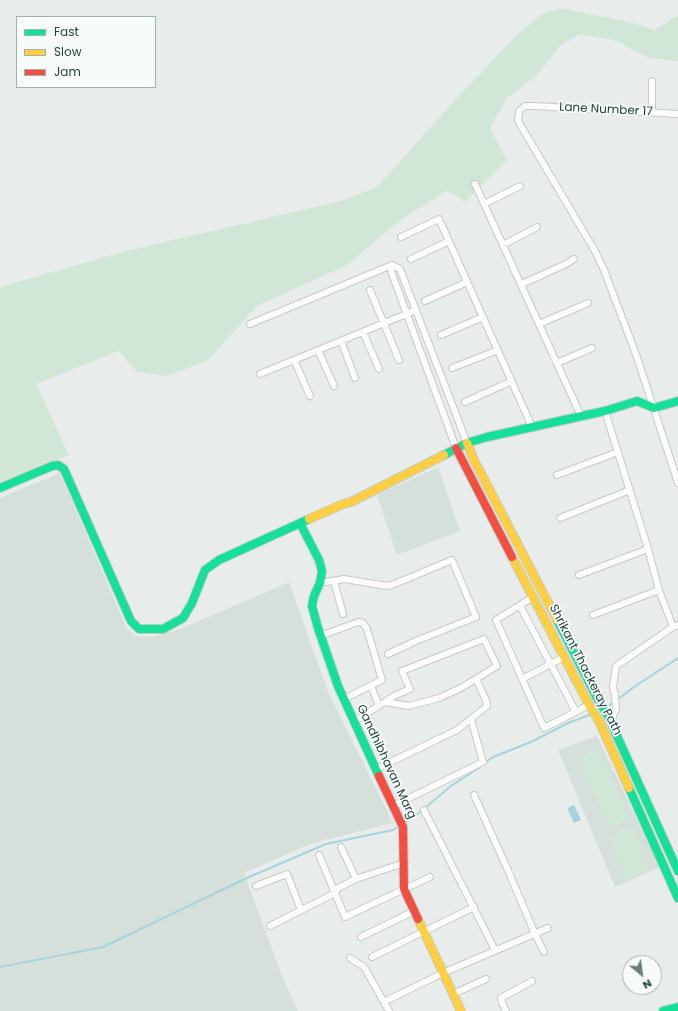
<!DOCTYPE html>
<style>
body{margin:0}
#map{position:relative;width:678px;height:1011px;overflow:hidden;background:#e8edeb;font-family:Poppins,sans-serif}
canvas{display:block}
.legend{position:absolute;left:16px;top:16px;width:140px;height:72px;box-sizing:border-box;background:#f7fbf9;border:1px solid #a2b2ad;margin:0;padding:5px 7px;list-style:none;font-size:12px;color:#22443c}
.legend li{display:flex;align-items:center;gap:8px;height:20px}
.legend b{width:20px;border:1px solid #a2b2ad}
.north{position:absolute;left:622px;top:955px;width:40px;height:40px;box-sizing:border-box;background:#f7fbf9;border:1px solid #a2b2ad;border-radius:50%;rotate:151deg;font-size:11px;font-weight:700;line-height:16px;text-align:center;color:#22443c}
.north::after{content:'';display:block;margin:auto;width:14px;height:18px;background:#677f79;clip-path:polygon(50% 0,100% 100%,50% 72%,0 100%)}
</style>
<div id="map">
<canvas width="678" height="1011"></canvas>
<ul class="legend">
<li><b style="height:5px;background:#16e098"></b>Fast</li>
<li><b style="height:5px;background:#ffcf43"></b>Slow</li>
<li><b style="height:5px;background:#f24e42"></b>Jam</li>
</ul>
<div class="north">N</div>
</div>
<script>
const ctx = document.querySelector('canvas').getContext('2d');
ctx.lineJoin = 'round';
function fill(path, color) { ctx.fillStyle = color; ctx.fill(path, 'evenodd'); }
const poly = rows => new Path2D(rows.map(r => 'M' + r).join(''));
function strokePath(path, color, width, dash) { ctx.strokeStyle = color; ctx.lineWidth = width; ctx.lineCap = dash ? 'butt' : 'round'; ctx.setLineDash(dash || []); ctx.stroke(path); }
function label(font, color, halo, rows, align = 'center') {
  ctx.font = font + ' Poppins,sans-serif'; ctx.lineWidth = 3.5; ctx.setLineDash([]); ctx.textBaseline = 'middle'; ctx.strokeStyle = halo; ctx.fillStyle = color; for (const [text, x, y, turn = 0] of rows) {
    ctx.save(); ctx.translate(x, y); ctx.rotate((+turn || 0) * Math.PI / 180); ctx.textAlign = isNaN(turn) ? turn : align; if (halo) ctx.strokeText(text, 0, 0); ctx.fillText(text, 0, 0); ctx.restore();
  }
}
fill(poly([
 [438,467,460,531,397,555,377,495],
 [60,473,126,627,135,636,152,637,180,629,289,582,328,692,393,823,313,843,244,873,283,979,298,1011,0,1011,0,498],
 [597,736,660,867,615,887,558,750]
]), '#d5e0db');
fill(poly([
 [560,8,635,23,654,30,678,15,678,61,649,58,617,41,580,34,561,45,536,76,507,98,490,128,507,160,465,202,455,195,446,191,398,222,347,265,257,306,207,361,165,376,137,372,119,351,36,384,69,455,0,483,0,287,126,251,341,201,377,187,464,90,518,34,540,15],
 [599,749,629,819,609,827,579,757],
 [633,826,649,869,626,881,609,835]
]), '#d0e7d8');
fill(poly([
 [574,805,581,820,574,823,567,808]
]), '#a6d4de');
strokePath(poly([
 [605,707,613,703,634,687,678,658],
 [485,763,493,757,531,742,568,723,592,714],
 [403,824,419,813,451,786,480,767],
 [0,967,103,947,249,877,326,844,393,830,400,826]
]), '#a6d4de', 2);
const street = poly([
 [652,112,652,81],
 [678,114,534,106,525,106,519,111,518,121,595,251,604,270,637,357,678,483],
 [475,184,581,416],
 [484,204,520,186],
 [401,237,439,219,532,427],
 [503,245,537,227],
 [411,259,449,241],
 [392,265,391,271,456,448],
 [392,265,400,269,467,443],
 [522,284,566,264,574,259],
 [370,290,399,360],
 [425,301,467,282],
 [250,324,392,265],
 [539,324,588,303],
 [363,332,379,369],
 [441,335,483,317],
 [341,341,355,378],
 [318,350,334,386],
 [294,360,310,396],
 [557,363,592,348],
 [452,368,498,350],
 [260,374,416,310],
 [465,402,512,381],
 [605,411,648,549,659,590,673,627],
 [557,475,618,452],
 [560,518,630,490],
 [579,575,648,549],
 [334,581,343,614],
 [320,583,344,579,387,586,392,585,452,560,476,617,416,641,388,654],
 [533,597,496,620,544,728,589,705],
 [520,606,576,712],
 [593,615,659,590],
 [320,636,358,622,363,623,367,629,382,680,344,699],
 [522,679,564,657],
 [371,686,379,706],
 [355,721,394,696,410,689,402,671,484,639,497,666,461,688,439,698,409,706,385,702],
 [611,722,616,709,615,695,613,687,616,666,673,627,678,625],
 [376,769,457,730,487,706,486,700,476,679],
 [474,795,507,868,535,934,544,952],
 [393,806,483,762,471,719],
 [424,810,495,950],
 [341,847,356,879],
 [319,855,345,917,430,877],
 [256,886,287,874,301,910],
 [270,926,335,893,338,888,356,879,404,863],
 [361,937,414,911],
 [372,957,474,907],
 [350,958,364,967,389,1011],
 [453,994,486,979],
 [384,1002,443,973,548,928],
 [506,1011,502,1003,501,998,532,981]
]);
const fast = poly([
 [444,455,467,443,487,437,605,411,637,401,654,408,678,401],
 [0,488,52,466,58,465,64,469,131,621,139,629,163,629,183,618,192,603,205,570,219,560,309,519],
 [300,523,319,560,322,571,320,583,314,596,312,606,318,628,338,686,379,776],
 [557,620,597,698,608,716,678,871],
 [629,788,678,898],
 [663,1011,678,1007]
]);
const slow = poly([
 [467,443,474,460,557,620],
 [309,519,343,504,351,502,444,455],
 [512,557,588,703,599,721,629,788],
 [418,919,461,1011]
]);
const jam = poly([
 [456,448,512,557],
 [379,776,403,827,404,889,418,919]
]);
strokePath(street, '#c5cac8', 8);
strokePath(fast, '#c3cbc8', 10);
strokePath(slow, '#c3cbc8', 10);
strokePath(jam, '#c3cbc8', 10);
strokePath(street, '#fcfcfc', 6);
strokePath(fast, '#16e098', 8);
strokePath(slow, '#ffcf43', 8);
strokePath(jam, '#f24e42', 8);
label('12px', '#22443c', '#f7fbf9', [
 ["Lane Number 17",606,110,3],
 ["Shrikant Thackeray Path",585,670,63],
 ["Gandhibhavan Marg",386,762,65]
]);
</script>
